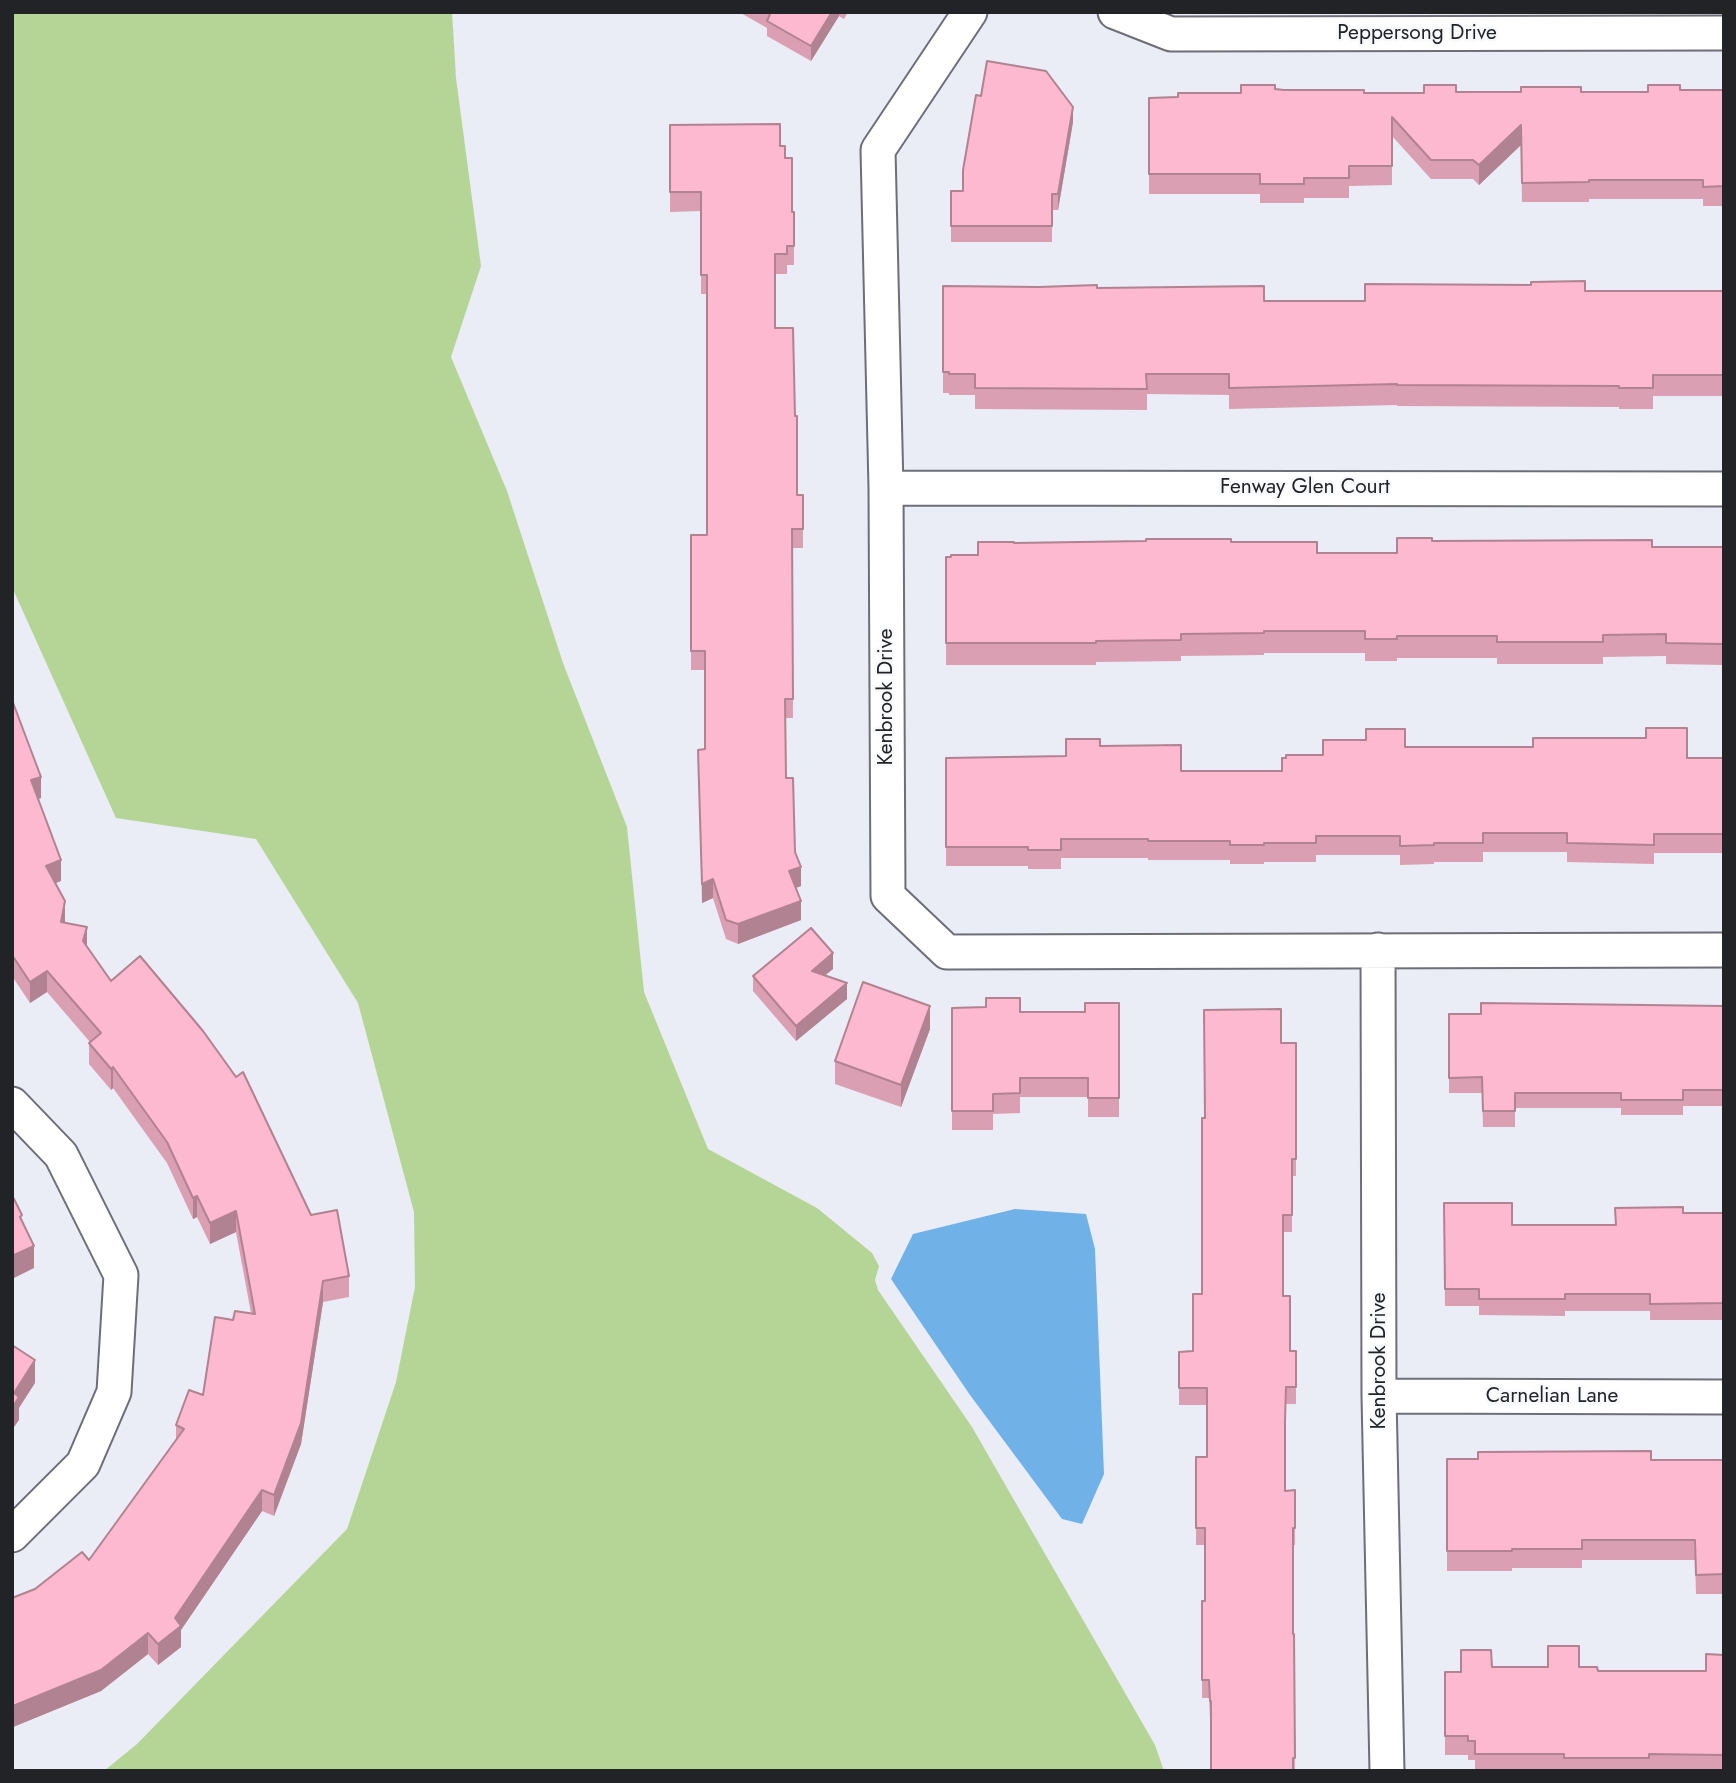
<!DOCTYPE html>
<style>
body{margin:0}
#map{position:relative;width:1736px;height:1783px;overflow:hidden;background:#eaecf6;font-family:Jost,sans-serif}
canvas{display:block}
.frame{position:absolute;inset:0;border:14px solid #222326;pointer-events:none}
</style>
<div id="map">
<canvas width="1736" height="1783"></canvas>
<div class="frame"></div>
</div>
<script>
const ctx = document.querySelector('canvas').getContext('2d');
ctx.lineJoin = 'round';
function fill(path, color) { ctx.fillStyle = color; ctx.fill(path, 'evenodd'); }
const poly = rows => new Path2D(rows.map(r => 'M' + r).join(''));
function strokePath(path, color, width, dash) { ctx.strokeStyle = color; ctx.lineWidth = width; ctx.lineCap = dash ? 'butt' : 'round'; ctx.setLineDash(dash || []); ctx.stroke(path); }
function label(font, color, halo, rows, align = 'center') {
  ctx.font = font + ' Jost,sans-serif'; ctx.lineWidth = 5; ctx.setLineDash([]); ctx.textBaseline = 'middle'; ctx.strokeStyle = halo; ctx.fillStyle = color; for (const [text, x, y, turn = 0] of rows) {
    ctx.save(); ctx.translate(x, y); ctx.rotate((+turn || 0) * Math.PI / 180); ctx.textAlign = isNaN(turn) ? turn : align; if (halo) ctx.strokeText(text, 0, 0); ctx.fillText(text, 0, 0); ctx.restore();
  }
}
fill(poly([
 [12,12,452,12,456,78,481,266,451,357,507,491,563,663,627,827,644,992,708,1149,817,1208,872,1253,879,1266,875,1280,878,1290,972,1427,1155,1745,1164,1771,104,1771,137,1744,347,1529,396,1382,415,1287,414,1212,358,1003,256,839,116,818,12,587]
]), '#b5d596');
fill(poly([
 [1015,1209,1086,1214,1095,1249,1104,1474,1082,1524,1062,1519,970,1395,891,1279,913,1234]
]), '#70b1e8');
const street = poly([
 [970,12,878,150,886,488,888,896,947,952,1724,950],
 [1115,12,1171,34,1724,33],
 [886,488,1724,489],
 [1378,950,1379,1396,1387,1771],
 [12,1104,61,1155,121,1275,114,1392,83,1464,12,1535],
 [1379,1396,1724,1397]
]);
strokePath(street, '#6d6e77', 37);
strokePath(street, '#fff', 33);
fill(poly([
 [739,12,848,12,844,19,839,16,811,61,767,36,767,28],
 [1275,89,1364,93,1648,92,1680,90,1724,90,1724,206,1703,206,1703,199,1589,199,1589,202,1522,202,1521,145,1479,185,1473,179,1431,179,1392,136,1392,185,1349,186,1349,198,1304,198,1304,203,1260,203,1260,194,1149,194,1149,98,1241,93],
 [1073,122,1058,210,1052,210,1052,242,951,242,951,191,963,191],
 [670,125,780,146,785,158,792,212,794,212,794,265,787,265,787,274,775,274,775,328,797,495,803,495,803,548,792,548,793,718,785,718,786,778,795,852,801,886,796,888,801,920,738,944,726,939,713,898,702,903,698,750,705,749,705,670,691,670,691,535,707,535,707,294,701,294,701,211,670,212],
 [943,286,1097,288,1264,301,1365,301,1585,291,1724,291,1724,396,1653,396,1653,409,1619,409,1619,407,1397,406,1397,405,1229,409,1229,395,1147,394,1147,410,975,409,975,395,949,395,949,393,943,393],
 [1432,541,1652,547,1724,547,1724,665,1666,664,1666,656,1603,657,1603,664,1497,664,1497,658,1397,658,1397,661,1365,661,1365,653,1264,653,1264,655,1181,656,1181,661,1096,662,1096,665,946,665,946,557,978,555,1014,543,1231,542,1317,553,1397,553],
 [12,700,41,798,38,799,61,881,56,883,65,923,87,946,111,981,311,1215,349,1276,349,1297,323,1302,301,1444,274,1516,262,1511,181,1630,181,1647,158,1665,148,1654,101,1691,13,1727,12,1598,35,1589,89,1560,176,1441,176,1425,203,1395,233,1320,251,1313,236,1232,210,1244,197,1217,193,1219,167,1163,113,1088,111,1090,89,1064,89,1043,90,1042,47,992,30,1003,12,976],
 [1100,746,1181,771,1282,771,1323,755,1405,747,1687,758,1724,758,1724,853,1654,853,1654,864,1567,862,1567,852,1483,852,1483,862,1434,862,1434,864,1400,865,1400,855,1316,855,1316,862,1264,862,1264,864,1230,864,1230,860,1148,860,1148,858,1061,858,1061,869,1028,869,1028,866,946,866,946,758,1066,756],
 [833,969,825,975,847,999,796,1041,753,991,753,976],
 [1119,1003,1119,1117,1088,1117,1088,1097,1020,1097,1020,1113,993,1114,993,1130,952,1130,952,1008,1020,1012,1085,1012],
 [1724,1006,1724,1106,1683,1106,1683,1115,1621,1115,1621,1108,1515,1108,1515,1127,1483,1127,1482,1093,1449,1093,1449,1014,1481,1014],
 [930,1029,901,1107,835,1084,835,1061],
 [1281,1043,1296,1043,1296,1176,1292,1176,1292,1232,1283,1232,1283,1296,1290,1351,1296,1351,1296,1404,1286,1404,1285,1438,1285,1491,1295,1490,1295,1545,1293,1545,1293,1634,1294,1634,1295,1771,1211,1771,1211,1718,1210,1718,1209,1698,1202,1698,1202,1601,1205,1601,1205,1545,1196,1545,1196,1457,1207,1457,1207,1405,1179,1405,1179,1352,1193,1351,1202,1294,1205,1118],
 [1444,1203,1512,1225,1615,1225,1683,1213,1724,1213,1724,1320,1650,1320,1650,1311,1565,1311,1565,1316,1479,1315,1479,1306,1445,1306],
 [1447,1459,1724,1460,1724,1594,1696,1594,1695,1560,1582,1560,1582,1568,1512,1568,1512,1571,1447,1571],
 [1724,1655,1724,1771,1475,1771,1475,1760,1468,1760,1468,1755,1445,1755,1445,1672,1461,1672,1492,1667,1579,1667,1598,1671,1706,1671]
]), '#da9fb2');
fill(poly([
 [832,12,839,12,839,16,811,61,811,46],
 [1073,107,1073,122,1058,210,1058,194],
 [1521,125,1521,145,1479,185,1479,165],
 [41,777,41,798,31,801,31,780],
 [61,860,61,881,46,886,46,866],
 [801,867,801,886,789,890,789,871],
 [713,879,713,898,702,903,702,884],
 [65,901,65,922,61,943,61,922],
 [801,901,801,920,738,944,738,924],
 [87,927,87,948,83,941],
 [833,953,833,969,812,986,812,971],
 [47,971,47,992,30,1003,30,982],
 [847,983,847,999,796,1041,796,1026],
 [930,1006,930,1029,901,1107,901,1085],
 [113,1067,113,1088,111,1090,111,1069],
 [197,1196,197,1217,193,1219,193,1198],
 [236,1211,236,1232,210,1244,210,1223],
 [34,1246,34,1268,12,1279,12,1256],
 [323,1281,323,1302,301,1444,274,1516,274,1495],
 [35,1360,35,1383,19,1408,19,1420,12,1430,14,1393],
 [262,1490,262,1511,181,1630,181,1647,158,1665,158,1644],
 [148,1633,148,1654,101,1691,13,1727,13,1706]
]), '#b18291');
const building = poly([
 [767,12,832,12,811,46,767,21,770,14,767,12],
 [987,61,1046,71,1073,107,1058,194,1052,194,1052,226,951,226,951,191,963,191,963,170,976,95,981,96,987,61],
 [1241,85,1275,85,1275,89,1284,90,1364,90,1364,93,1424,93,1424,85,1456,85,1456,92,1521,92,1521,87,1581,87,1581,92,1648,92,1648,85,1680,85,1680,90,1724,90,1724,186,1703,187,1703,180,1589,180,1589,182,1522,183,1521,125,1479,165,1473,160,1431,160,1392,117,1392,166,1349,166,1349,178,1304,178,1304,184,1260,184,1260,174,1149,174,1149,98,1178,97,1178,93,1241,93,1241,85],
 [780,124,780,146,785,146,785,158,792,158,792,212,794,212,794,246,787,246,787,254,775,254,775,328,793,328,795,416,797,416,797,495,803,495,803,529,792,529,793,699,785,699,786,778,793,778,795,852,801,867,789,871,801,901,738,924,726,920,713,879,702,884,698,750,705,749,705,651,691,651,691,535,707,535,707,275,701,275,701,192,670,192,670,125,780,124],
 [1585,281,1585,291,1724,291,1724,375,1653,375,1653,388,1619,388,1619,386,1397,385,1397,384,1229,388,1229,374,1146,374,1147,389,975,388,975,374,949,374,949,372,943,372,943,286,1039,287,1097,285,1097,288,1264,286,1264,301,1365,301,1365,284,1531,285,1531,282,1585,281],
 [1397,538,1432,538,1432,541,1652,540,1652,547,1724,547,1724,644,1666,643,1666,634,1603,635,1603,642,1497,642,1497,636,1397,636,1397,639,1365,639,1365,631,1264,631,1264,633,1181,634,1181,640,1096,641,1096,643,946,643,946,557,951,557,951,555,978,555,978,542,1014,542,1014,543,1146,541,1146,539,1231,539,1231,542,1317,542,1317,553,1397,553,1397,538],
 [12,700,41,777,31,780,61,860,46,866,65,901,61,922,87,927,83,941,111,981,140,956,203,1031,236,1077,243,1072,311,1215,337,1210,349,1276,323,1281,301,1423,274,1495,262,1490,175,1618,181,1626,158,1644,148,1633,101,1670,13,1706,12,1598,35,1589,82,1552,89,1560,184,1429,176,1425,189,1390,203,1395,215,1317,233,1320,235,1311,255,1314,236,1211,210,1223,197,1196,193,1198,167,1142,113,1067,111,1069,89,1043,101,1033,47,971,30,982,12,955,12,700],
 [1646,728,1687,728,1687,758,1724,758,1724,834,1654,834,1654,845,1567,843,1567,833,1483,833,1483,843,1434,843,1434,845,1400,846,1400,836,1316,836,1316,843,1264,843,1264,845,1230,845,1230,841,1148,841,1148,839,1061,839,1061,850,1028,850,1028,847,946,847,946,758,1066,756,1066,739,1100,739,1100,746,1181,745,1181,771,1282,771,1282,758,1286,758,1286,755,1323,755,1323,740,1366,740,1366,729,1405,729,1405,747,1533,747,1533,738,1646,738,1646,728],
 [811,928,833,953,812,971,847,983,796,1026,753,976,811,928],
 [863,982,930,1006,901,1085,835,1061,863,982],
 [986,998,1020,998,1020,1012,1085,1012,1085,1003,1119,1003,1119,1098,1088,1098,1088,1078,1020,1078,1020,1093,993,1094,993,1111,952,1111,952,1008,986,1007,986,998],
 [1481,1003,1724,1006,1724,1090,1683,1090,1683,1100,1621,1100,1621,1093,1515,1093,1515,1111,1483,1111,1482,1077,1449,1078,1449,1014,1481,1014,1481,1003],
 [1281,1009,1281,1043,1296,1043,1296,1159,1292,1159,1292,1215,1283,1215,1283,1296,1290,1296,1290,1351,1296,1351,1296,1387,1286,1387,1285,1421,1285,1491,1295,1490,1295,1528,1293,1528,1293,1634,1294,1634,1295,1758,1293,1758,1293,1771,1211,1771,1211,1701,1210,1701,1209,1680,1202,1680,1202,1601,1205,1601,1205,1528,1196,1528,1196,1457,1207,1457,1207,1388,1179,1388,1179,1352,1193,1351,1193,1294,1202,1294,1202,1118,1205,1118,1204,1010,1281,1009],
 [12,1195,22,1215,20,1217,34,1246,12,1256,12,1195],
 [1444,1203,1512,1203,1512,1225,1616,1225,1615,1208,1683,1207,1683,1213,1724,1213,1724,1303,1650,1304,1650,1294,1565,1294,1565,1299,1479,1299,1479,1289,1445,1289,1444,1203],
 [12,1345,35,1360,14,1393,19,1397,12,1408,12,1345],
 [1651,1451,1651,1460,1724,1460,1724,1574,1696,1575,1695,1540,1582,1540,1582,1549,1512,1549,1512,1551,1447,1551,1447,1459,1478,1459,1478,1452,1651,1451],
 [1548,1646,1579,1646,1579,1667,1597,1667,1598,1671,1706,1671,1706,1654,1724,1655,1724,1755,1649,1754,1649,1758,1564,1758,1564,1754,1475,1754,1475,1741,1468,1741,1468,1736,1445,1736,1445,1672,1461,1672,1461,1650,1491,1650,1492,1667,1548,1667,1548,1646]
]);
fill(building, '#fdb9cf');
strokePath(building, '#b18291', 2);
label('21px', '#222326', '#f8f9fd', [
 ["Peppersong Drive",1417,34],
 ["Fenway Glen Court",1305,488],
 ["Kenbrook Drive",887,697,-90],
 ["Kenbrook Drive",1380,1361,-90],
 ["Carnelian Lane",1552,1397]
]);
</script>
